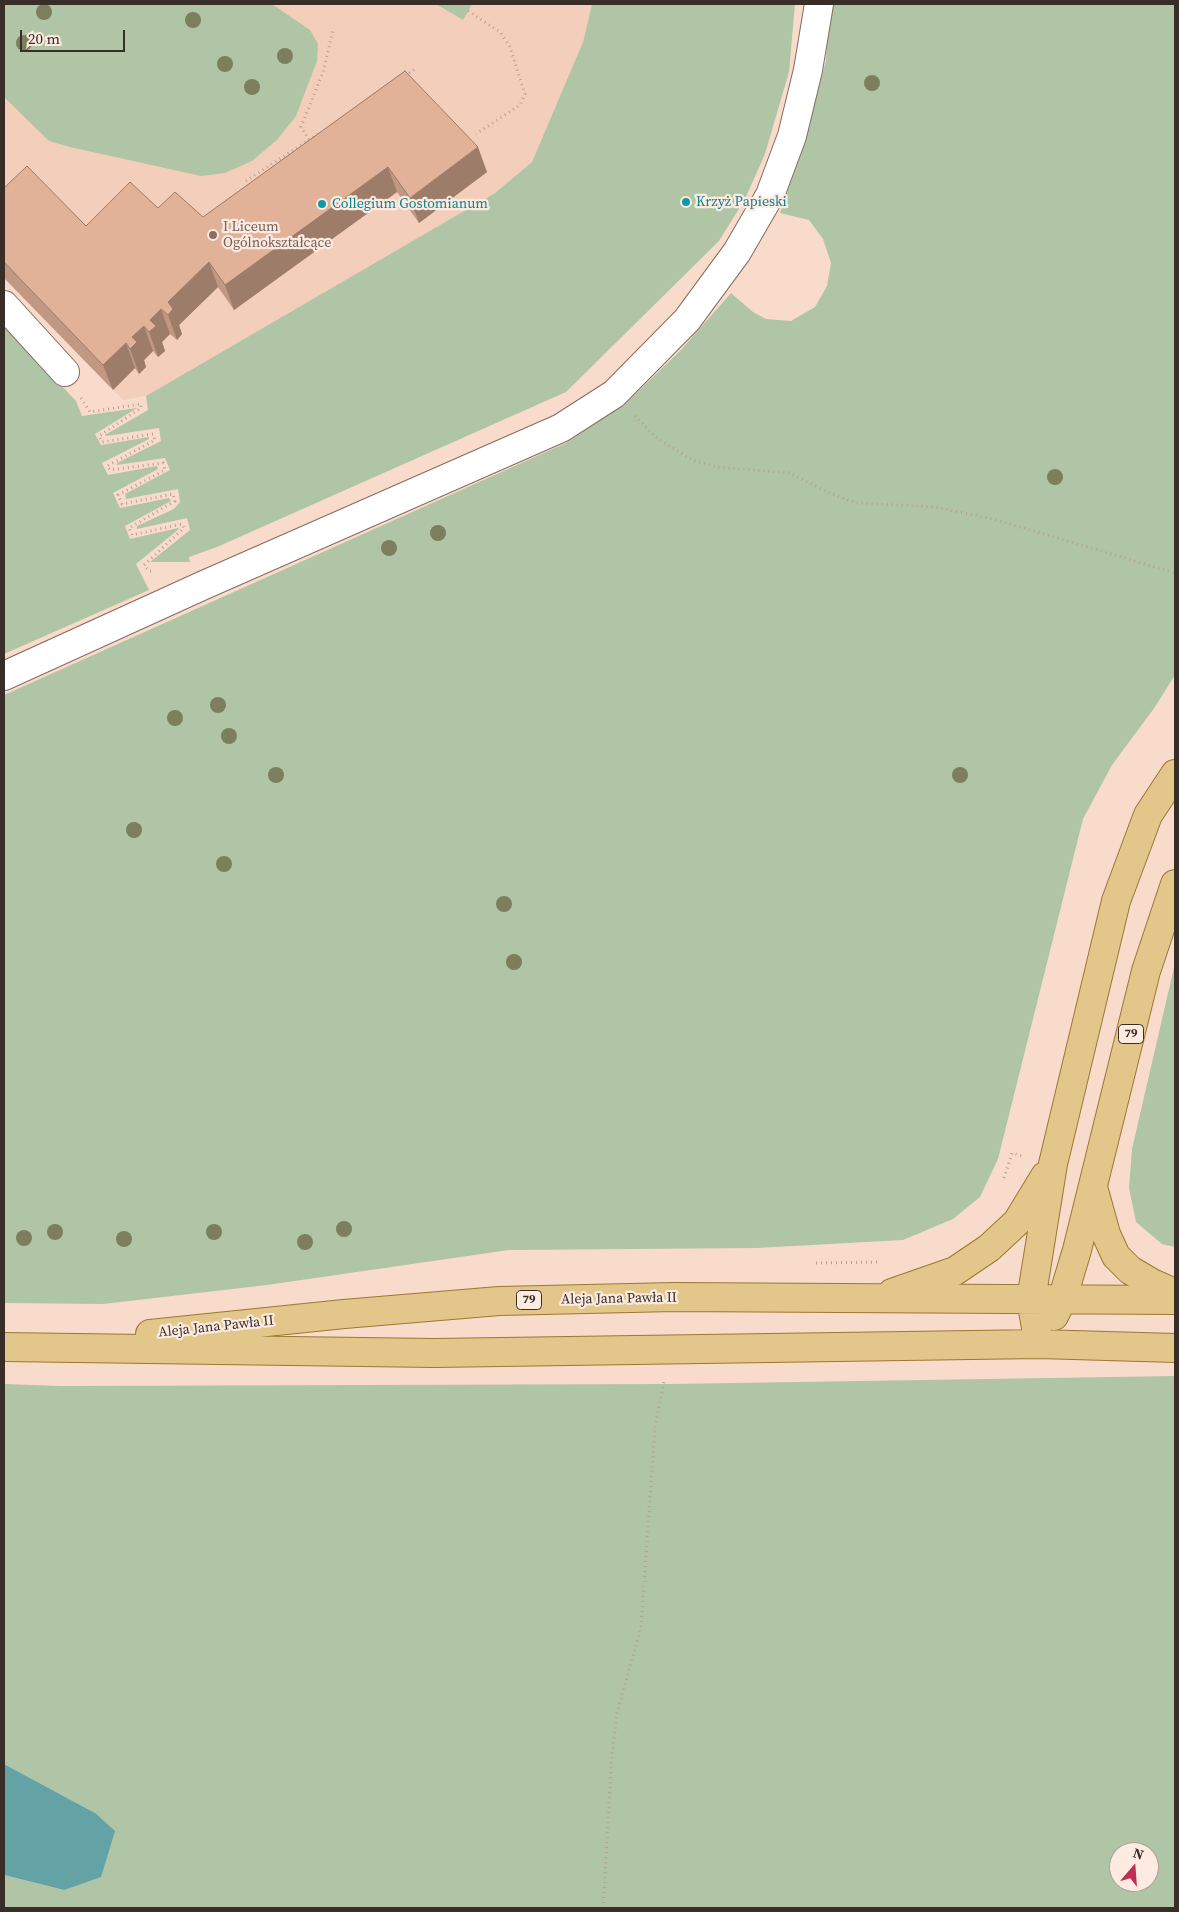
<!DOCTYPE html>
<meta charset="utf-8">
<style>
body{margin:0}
#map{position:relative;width:1179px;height:1912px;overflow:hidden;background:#f9dbcb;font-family:"Source Serif 4",serif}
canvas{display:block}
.frame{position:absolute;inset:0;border:5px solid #382d27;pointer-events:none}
.north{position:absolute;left:1109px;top:1842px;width:50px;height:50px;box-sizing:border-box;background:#fdebe1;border:1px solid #ae9f97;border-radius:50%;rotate:18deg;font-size:14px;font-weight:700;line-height:20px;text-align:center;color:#382d27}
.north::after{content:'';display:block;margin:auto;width:18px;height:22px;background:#be2e54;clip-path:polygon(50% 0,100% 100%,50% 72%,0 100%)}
.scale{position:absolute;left:20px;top:30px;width:105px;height:22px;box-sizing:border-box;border:2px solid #382d27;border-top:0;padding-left:6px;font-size:15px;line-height:18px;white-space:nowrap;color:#382d27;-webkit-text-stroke:4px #fdebe1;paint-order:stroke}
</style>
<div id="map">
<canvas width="1179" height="1912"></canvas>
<div class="frame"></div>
<div class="north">N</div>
<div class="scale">20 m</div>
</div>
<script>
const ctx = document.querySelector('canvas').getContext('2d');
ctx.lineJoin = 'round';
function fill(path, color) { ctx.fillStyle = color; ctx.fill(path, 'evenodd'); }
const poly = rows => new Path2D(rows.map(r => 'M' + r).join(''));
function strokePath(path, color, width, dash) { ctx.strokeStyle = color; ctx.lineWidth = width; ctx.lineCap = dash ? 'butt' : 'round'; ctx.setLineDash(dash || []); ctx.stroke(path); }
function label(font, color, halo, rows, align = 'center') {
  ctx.font = font + ' "Source Serif 4",serif'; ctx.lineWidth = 4.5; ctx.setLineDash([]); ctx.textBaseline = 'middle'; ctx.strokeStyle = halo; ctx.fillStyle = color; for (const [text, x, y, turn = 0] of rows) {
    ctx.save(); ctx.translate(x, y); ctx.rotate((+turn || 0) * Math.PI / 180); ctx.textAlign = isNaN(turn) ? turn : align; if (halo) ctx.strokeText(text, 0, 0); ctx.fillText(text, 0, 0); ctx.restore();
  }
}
fill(poly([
 [4,4,592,4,583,42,532,162,495,193,146,396,123,400,4,278]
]), '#f3cfbb');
fill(poly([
 [4,4,272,4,310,30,318,44,317,61,296,116,277,140,252,161,225,173,201,176,70,147,49,141,4,97],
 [436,4,472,4,463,20],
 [592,4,795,4,789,72,765,154,745,199,719,241,566,392,217,547,189,557,190,562,150,562,190,530,187,518,137,529,137,526,174,509,180,502,178,489,126,499,125,494,170,470,165,458,117,465,117,463,161,441,159,428,106,436,105,435,148,410,146,396,495,193,532,162,583,42],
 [829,4,1175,4,1175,675,1155,707,1112,765,1083,819,998,1159,980,1197,953,1219,903,1240,757,1248,509,1250,267,1285,103,1304,4,1303,4,695,566,443,624,405,680,351,731,293,753,312,766,319,791,321,815,307,827,286,831,263,823,239,809,220,780,213,803,145,826,61],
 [4,324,76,401,82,416,137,408,95,434,101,445,149,437,149,439,102,463,108,475,157,466,158,469,113,493,120,508,169,498,171,501,125,526,130,539,178,528,179,529,136,564,149,590,4,654],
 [1175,963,1175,1247,1162,1244,1136,1222,1129,1188,1132,1149],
 [1175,1376,1175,1908,4,1908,4,1875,64,1890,95,1813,4,1764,4,1384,61,1386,671,1384],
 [1119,1852,1149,1852,1149,1882,1119,1882]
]), '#b0c5a5');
fill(poly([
 [4,1764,95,1813,115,1831,101,1877,64,1890,4,1875]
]), '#63a3a6');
const minor = poly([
 [4,305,65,372],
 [4,676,204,585,561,428,614,394,687,320,737,252,770,195,792,136,808,70,819,4]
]);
const major = poly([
 [1093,1187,1106,1234,1116,1256,1130,1270,1152,1283,1175,1293],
 [892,1293,955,1271,989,1248,1017,1222,1045,1176],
 [1054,1316,1062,1300,1077,1250,1146,971,1175,884],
 [150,1334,344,1314,499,1301,674,1297,1175,1300],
 [1039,1344,1031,1300,1053,1164,1116,901,1148,815,1175,774],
 [4,1347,434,1353,1039,1344,1175,1348]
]);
strokePath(minor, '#856b5d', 30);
strokePath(major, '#9a7835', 30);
strokePath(poly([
 [468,11,500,32,510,47,525,94,520,105,476,134],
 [405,76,415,69],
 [309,140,301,127,323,72,333,31],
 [246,181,321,132],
 [81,398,90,412,141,404,141,408,99,436,102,442,153,434,155,440,107,466,110,470,163,463,165,470,118,495,122,504,173,494,175,501,129,528,132,535,182,524,184,528,144,565,149,571,155,571],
 [635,416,657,438,692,460,716,467,790,473,827,492,856,503,935,507,993,519,1175,573],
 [1004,1178,1012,1153,1022,1156],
 [816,1263,880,1262],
 [603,1908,612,1754,617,1713,641,1627,655,1426,664,1382]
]), '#b7a093', 3, [1, 4]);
strokePath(minor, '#fff', 28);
strokePath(major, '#e2c68a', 28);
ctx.fillStyle = '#7d7e5d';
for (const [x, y] of [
 [44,12],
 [193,20],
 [24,43],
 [285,56],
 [225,64],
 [872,83],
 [252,87],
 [1055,477],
 [438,533],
 [389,548],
 [218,705],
 [175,718],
 [229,736],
 [276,775],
 [960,775],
 [134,830],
 [224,864],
 [504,904],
 [514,962],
 [344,1229],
 [55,1232],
 [214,1232],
 [24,1238],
 [124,1239],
 [305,1242]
]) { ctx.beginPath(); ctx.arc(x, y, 8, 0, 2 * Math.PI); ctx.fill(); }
fill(poly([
 [405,71,487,172,419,223,397,192,234,310,218,287,179,325,182,334,177,340,170,334,162,342,165,351,158,357,153,351,144,360,146,367,139,374,135,368,113,390,4,278,4,188,86,226,158,208,203,217]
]), '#c29883');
fill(poly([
 [478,147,487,172,419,223,410,198],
 [388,167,397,192,234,310,225,285],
 [209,262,218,287,179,325,182,334,177,340,168,315,168,302],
 [161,309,170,334,162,342,165,351,158,357,149,332,150,320],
 [144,326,153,351,144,360,146,367,139,374,130,349,132,337],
 [126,343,135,368,113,390,103,365]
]), '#9e7c6a');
const building = poly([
 [405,71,478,147,410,198,388,167,225,285,209,262,168,302,173,309,168,315,161,309,150,320,156,326,149,332,144,326,132,337,137,342,130,349,126,343,103,365,4,262,4,188,27,166,86,226,130,182,158,208,175,192,203,217,405,71]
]);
fill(building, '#e1b198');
strokePath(building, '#9e7c6a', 1);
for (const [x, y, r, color] of [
 [686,202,5,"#0f9aa8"],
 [322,204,5,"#0f9aa8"],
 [213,235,5,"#8d6e63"]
]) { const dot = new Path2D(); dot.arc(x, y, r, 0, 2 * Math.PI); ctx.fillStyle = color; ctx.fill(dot); strokePath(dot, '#fdebe1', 2); }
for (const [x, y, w] of [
 [1131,1034,25],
 [529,1300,25]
]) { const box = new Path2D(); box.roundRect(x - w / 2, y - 9.5, w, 19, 4); ctx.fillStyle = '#fdebe1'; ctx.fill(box); strokePath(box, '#382d27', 1); }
label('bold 12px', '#382d27', null, [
 ["79",1131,1034],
 ["79",529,1300]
]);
label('14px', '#0d838f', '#fdebe1', [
 ["Krzyż Papieski",696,202],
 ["Collegium Gostomianum",332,204]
], 'left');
label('14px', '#785e54', '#fdebe1', [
 ["I Liceum",223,227],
 ["Ogólnokształcące",223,243]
], 'left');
label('14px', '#382d27', '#fdebe1', [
 ["Aleja Jana Pawła II",619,1299,-1],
 ["Aleja Jana Pawła II",216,1327,-6]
]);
</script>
